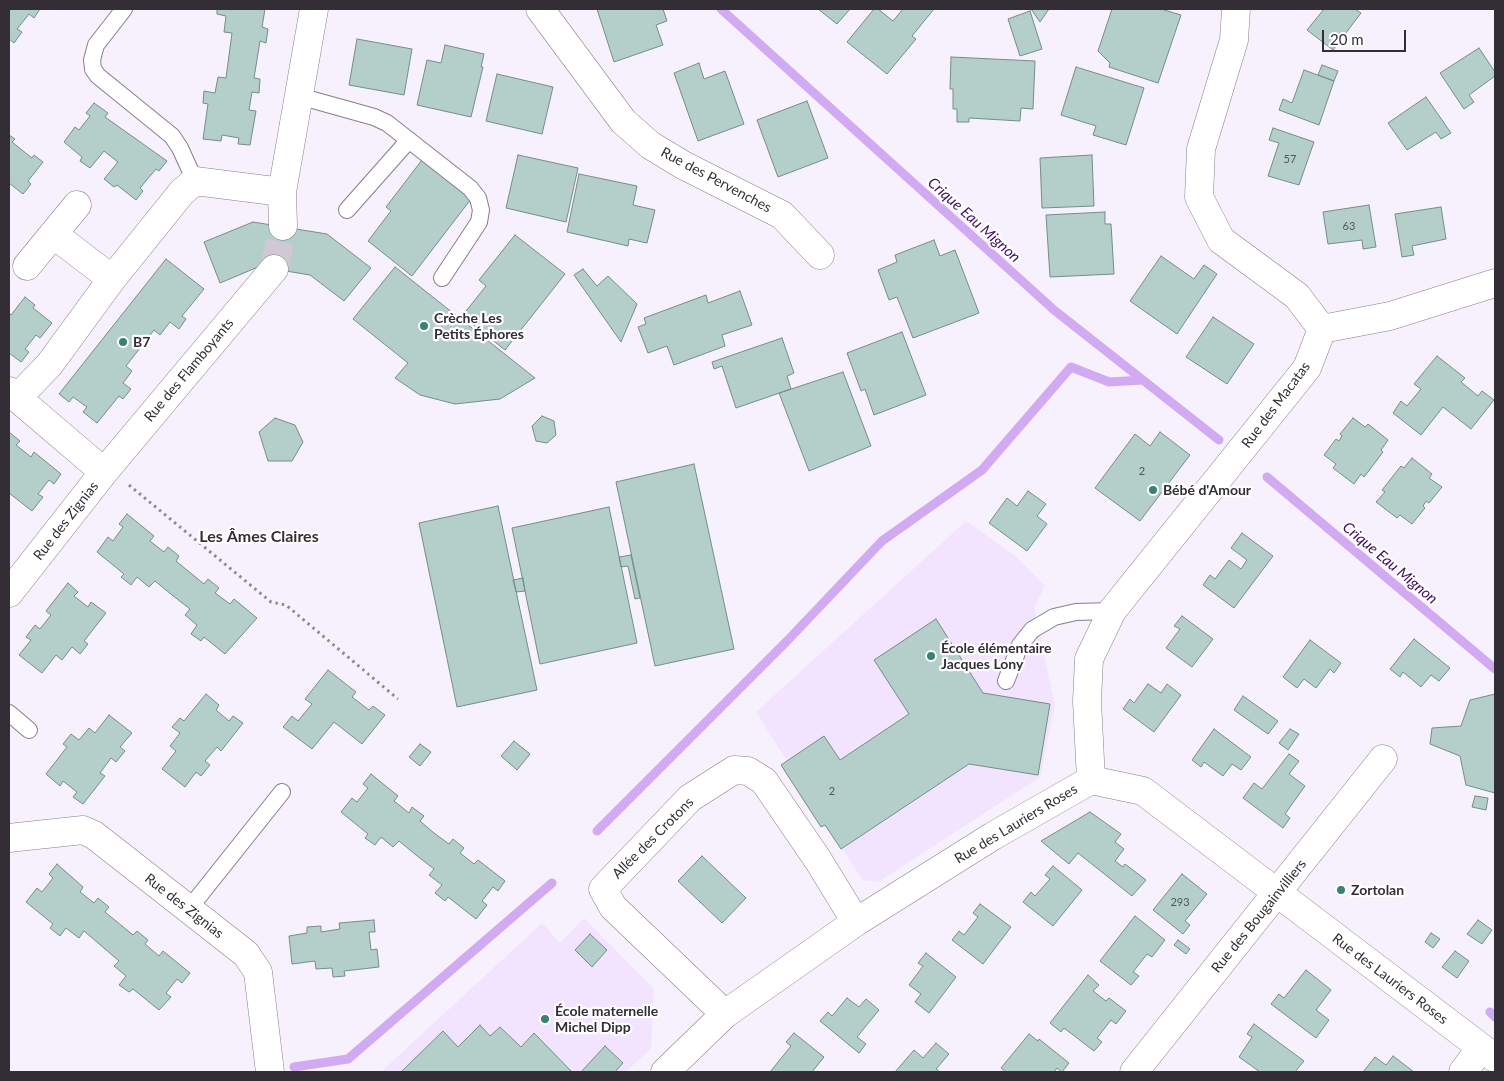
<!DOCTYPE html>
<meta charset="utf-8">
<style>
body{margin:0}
#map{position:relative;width:1504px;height:1081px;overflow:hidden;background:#f7f0fd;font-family:Lato,sans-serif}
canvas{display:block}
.frame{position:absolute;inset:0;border:10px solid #332e36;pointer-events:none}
.scale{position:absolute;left:1322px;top:30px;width:84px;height:22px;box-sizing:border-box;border:2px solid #332e36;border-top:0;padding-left:6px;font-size:15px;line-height:18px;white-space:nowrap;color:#332e36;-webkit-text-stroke:4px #fff;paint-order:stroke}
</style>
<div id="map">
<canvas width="1504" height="1081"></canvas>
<div class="frame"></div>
<div class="scale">20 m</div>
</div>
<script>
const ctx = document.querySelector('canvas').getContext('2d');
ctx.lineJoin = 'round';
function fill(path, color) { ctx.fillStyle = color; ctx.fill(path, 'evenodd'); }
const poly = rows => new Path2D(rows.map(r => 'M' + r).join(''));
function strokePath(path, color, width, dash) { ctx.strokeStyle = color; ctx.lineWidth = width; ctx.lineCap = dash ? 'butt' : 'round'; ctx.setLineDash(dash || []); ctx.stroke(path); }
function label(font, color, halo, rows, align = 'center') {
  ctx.font = font + ' Lato,sans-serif'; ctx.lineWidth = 4.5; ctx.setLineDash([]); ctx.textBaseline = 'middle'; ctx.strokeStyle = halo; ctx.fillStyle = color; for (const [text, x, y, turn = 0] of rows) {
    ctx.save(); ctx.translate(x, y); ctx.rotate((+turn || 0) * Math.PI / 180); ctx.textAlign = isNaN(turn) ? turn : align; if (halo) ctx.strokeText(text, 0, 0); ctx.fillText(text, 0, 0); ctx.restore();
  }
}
fill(poly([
 [966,521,1014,555,1045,586,1034,607,1055,705,1040,777,878,882,862,880,756,712],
 [584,918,654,989,651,1049,625,1072,381,1072,542,923,560,943]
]), '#f2e3fe');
strokePath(poly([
 [721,9,1054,310,1219,440],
 [1267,477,1495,669],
 [597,831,787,641,882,541,982,470,1071,367,1109,382,1143,380],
 [1490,1012,1495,1017],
 [294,1067,348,1059,552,883]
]), '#d2aaf1', 9);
const building = poly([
 [9,9,40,9,34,18,29,14,17,29,22,32,14,43,9,39,9,9],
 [217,9,271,9,265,9,262,27,268,29,266,43,260,41,254,78,260,79,259,93,252,92,249,110,256,111,250,145,238,144,239,138,222,135,221,141,203,139,208,104,203,103,204,91,215,93,218,77,226,78,232,33,224,32,226,16,217,14,217,9],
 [597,9,663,9,667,21,656,25,663,45,614,62,597,9],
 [818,9,850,9,837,24,818,9],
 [874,9,878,9,893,21,903,9,934,9,912,36,916,39,887,74,847,42,874,9],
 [1031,9,1049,9,1040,22,1031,9],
 [1112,9,1161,9,1181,15,1158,83,1109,67,1110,63,1098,51,1112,9],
 [1324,9,1355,9,1361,13,1333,50,1307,30,1324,9],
 [1030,11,1042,49,1020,56,1008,19,1030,11],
 [357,39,412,49,404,95,349,85,357,39],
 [445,45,484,54,481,67,483,67,471,117,417,105,427,60,441,63,445,45],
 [1479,48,1495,72,1495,76,1469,95,1474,102,1464,109,1440,73,1479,48],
 [951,57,1035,61,1033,109,1021,108,1020,121,969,118,969,122,957,122,957,109,953,109,953,89,950,89,951,57],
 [699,63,704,79,725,71,744,124,698,141,674,73,699,63],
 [1322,65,1338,71,1334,81,1318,75,1322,65],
 [1076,67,1144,88,1126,145,1093,135,1096,126,1061,115,1076,67],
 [1304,70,1334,81,1319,125,1279,110,1283,99,1292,103,1304,70],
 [497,74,553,87,542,134,486,121,497,74],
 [1426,97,1451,133,1441,139,1436,132,1407,150,1388,123,1426,97],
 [807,101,828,158,778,177,757,120,807,101],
 [94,103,108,113,105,117,167,161,159,171,156,169,140,188,143,191,136,200,117,185,114,187,104,179,118,162,104,151,90,168,80,161,82,157,64,142,75,127,79,130,90,116,86,113,94,103],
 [1273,128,1314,142,1299,185,1268,176,1279,143,1269,140,1273,128],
 [9,135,15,139,12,142,32,158,34,155,43,162,28,181,31,184,23,194,9,183,9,135],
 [518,155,578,168,566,222,506,208,518,155],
 [1092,155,1094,206,1042,208,1040,158,1092,155],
 [422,160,471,199,412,276,368,241,391,211,386,207,422,160],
 [579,174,637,186,633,205,655,210,647,243,629,239,628,246,567,232,579,174],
 [1369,205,1376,247,1363,249,1362,240,1328,244,1323,212,1369,205],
 [1441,207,1446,239,1412,246,1414,255,1402,257,1395,214,1441,207],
 [1105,212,1105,224,1111,224,1114,274,1050,277,1046,215,1105,212],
 [253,222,327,234,371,268,344,301,310,275,274,269,258,267,220,283,204,242,253,222],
 [515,235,565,274,505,350,462,316,486,286,479,280,515,235],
 [934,240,940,256,955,250,979,313,913,338,897,297,889,300,878,270,897,262,895,255,934,240],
 [1161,256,1194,279,1204,265,1217,274,1177,334,1130,301,1161,256],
 [166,259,204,289,182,316,186,319,179,329,170,322,160,335,154,330,126,366,132,371,123,383,131,389,123,399,119,396,97,423,83,412,87,407,73,397,69,402,59,394,166,259],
 [395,267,535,378,500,399,455,404,420,395,395,378,408,363,353,319,395,267],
 [583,269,597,286,608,276,637,304,621,342,574,275,583,269],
 [740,291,752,325,722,335,725,346,674,365,667,346,648,353,638,327,646,324,644,318,706,295,708,303,740,291],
 [25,297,35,305,33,308,52,323,40,338,36,335,25,349,29,352,21,362,9,353,9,313,11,315,25,297],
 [1213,317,1254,344,1227,384,1186,357,1213,317],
 [902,332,926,395,874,415,865,389,861,391,847,353,902,332],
 [782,338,794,373,787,376,791,389,736,408,722,366,714,369,712,362,782,338],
 [1437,356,1465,378,1461,382,1478,396,1482,391,1494,400,1471,429,1443,407,1421,435,1393,413,1401,401,1407,406,1421,389,1414,384,1437,356],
 [843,372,871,446,809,471,779,393,843,372],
 [542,416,554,421,556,435,547,443,536,441,532,426,542,416],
 [275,418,295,425,303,442,292,461,268,461,259,432,275,418],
 [1353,418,1365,427,1368,424,1388,440,1381,450,1383,452,1374,464,1364,477,1361,474,1354,484,1333,468,1336,464,1324,455,1336,439,1339,441,1342,436,1340,434,1353,418],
 [9,432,20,441,16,445,31,457,34,452,61,474,54,484,49,480,38,494,43,497,32,511,9,493,9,432],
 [1160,432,1190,455,1140,521,1095,488,1135,434,1150,446,1160,432],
 [1412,458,1432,474,1429,478,1442,487,1429,503,1426,501,1423,506,1425,508,1412,524,1400,515,1397,518,1376,502,1385,492,1382,490,1401,466,1404,468,1412,458],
 [694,464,734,649,655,666,616,482,694,464],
 [1028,491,1046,504,1037,516,1047,524,1027,551,989,523,1007,498,1017,506,1028,491],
 [498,506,537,690,457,707,419,523,498,506],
 [609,507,637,643,540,664,512,528,609,507],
 [127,514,154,536,150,541,164,552,168,547,179,556,176,561,204,584,208,579,219,588,215,593,230,604,234,599,257,618,225,654,204,637,201,641,191,634,197,625,185,615,190,609,172,595,155,581,149,587,137,577,131,585,121,577,124,574,97,552,108,537,113,541,123,527,119,524,127,514],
 [1242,533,1273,556,1234,608,1203,585,1210,575,1215,579,1229,560,1241,569,1247,560,1231,548,1242,533],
 [631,555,640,598,635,599,628,566,621,567,619,557,631,555],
 [523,578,525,591,516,592,513,580,523,578],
 [68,583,78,592,74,596,88,607,91,602,106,613,84,641,88,644,80,654,72,647,62,660,56,655,42,673,19,655,31,640,26,637,35,625,40,629,51,615,46,611,68,583],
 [1182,616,1213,639,1192,667,1166,648,1180,629,1174,626,1182,616],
 [936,619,983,693,1050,704,1038,775,969,764,841,849,825,825,821,827,781,765,824,736,840,760,909,714,874,660,936,619],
 [1414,639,1450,668,1439,681,1431,675,1421,687,1403,672,1400,677,1390,669,1414,639],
 [1310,640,1341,663,1334,673,1330,669,1316,688,1304,679,1297,688,1283,677,1310,640],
 [328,670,356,692,352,697,369,710,373,706,385,715,362,744,334,722,312,749,283,727,292,716,298,721,312,704,305,699,328,670],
 [1148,684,1161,693,1167,684,1181,695,1154,732,1123,709,1130,699,1134,703,1148,684],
 [206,694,219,705,216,710,229,721,233,716,243,723,221,751,217,747,205,761,210,765,201,776,196,772,185,787,162,769,176,751,170,746,180,733,172,727,180,718,184,721,206,694],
 [1495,694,1495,793,1466,785,1460,756,1430,744,1432,728,1461,726,1470,700,1495,694],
 [1243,696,1278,721,1268,734,1234,710,1243,696],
 [109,715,132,733,120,747,125,751,116,762,111,758,100,773,105,776,83,804,73,797,77,792,63,781,60,786,46,774,67,747,63,744,71,734,79,740,89,728,95,733,109,715],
 [1214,729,1251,757,1241,770,1232,764,1223,776,1204,762,1201,767,1192,760,1214,729],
 [1290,729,1299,734,1288,750,1279,743,1290,729],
 [514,741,530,754,517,770,501,756,514,741],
 [420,744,431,752,420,766,409,757,420,744],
 [1289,754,1299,761,1289,774,1305,786,1285,814,1290,818,1283,828,1243,798,1254,783,1262,789,1289,754],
 [371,774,398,796,394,801,409,813,412,807,424,816,420,821,434,833,449,844,453,839,464,848,460,853,474,864,478,860,505,881,498,891,493,887,482,901,487,905,476,919,448,897,445,901,435,893,442,885,429,875,434,869,416,855,399,841,393,847,381,837,375,845,365,838,368,834,341,812,352,798,357,802,368,788,363,784,371,774],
 [1475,796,1488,798,1486,810,1472,807,1475,796],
 [1090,812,1121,834,1115,842,1124,849,1115,861,1123,867,1125,864,1146,880,1132,896,1078,853,1069,864,1041,841,1090,812],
 [702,856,746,898,722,923,678,881,702,856],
 [57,864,83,887,80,892,94,903,98,898,109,907,105,912,133,935,137,931,148,940,145,944,159,956,163,951,190,973,182,983,177,979,166,993,171,997,159,1010,133,989,129,992,119,985,126,976,114,966,119,961,84,931,79,938,66,928,60,936,50,928,53,924,26,902,37,888,42,892,53,878,49,874,57,864],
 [1053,866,1082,890,1053,926,1023,902,1031,892,1035,896,1050,879,1045,875,1053,866],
 [1182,874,1207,894,1185,921,1190,925,1183,934,1153,910,1182,874],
 [980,904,1011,927,983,964,952,940,959,931,964,935,978,917,973,913,980,904],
 [1135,916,1165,940,1152,957,1147,954,1133,972,1139,976,1131,985,1100,961,1135,916],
 [374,920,375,932,369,932,371,950,377,949,379,967,344,971,345,976,333,977,332,968,316,969,315,961,292,964,289,936,307,933,307,927,321,926,321,932,340,929,339,923,374,920],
 [1478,920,1492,930,1482,944,1467,934,1478,920],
 [1431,933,1440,939,1433,948,1425,942,1431,933],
 [590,934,607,950,592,967,575,950,590,934],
 [1178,940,1190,949,1186,954,1174,945,1178,940],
 [1455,951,1469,961,1457,978,1442,967,1455,951],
 [926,953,956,977,929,1013,915,1002,921,994,909,985,923,966,918,963,926,953],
 [1306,970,1331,990,1316,1010,1329,1020,1316,1038,1271,1004,1279,994,1284,998,1306,970],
 [1088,975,1099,985,1093,991,1106,1001,1109,998,1126,1011,1116,1024,1111,1020,1097,1038,1102,1042,1094,1051,1064,1028,1061,1032,1050,1023,1088,975],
 [847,998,859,1007,866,999,879,1010,857,1037,866,1044,859,1053,820,1021,828,1012,832,1016,847,998],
 [1254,1024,1304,1061,1295,1072,1260,1072,1239,1057,1252,1037,1247,1034,1254,1024],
 [480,1025,490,1036,500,1027,521,1047,534,1033,572,1072,401,1072,443,1031,458,1047,480,1025],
 [794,1033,824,1057,812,1072,770,1072,791,1046,786,1042,794,1033],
 [1029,1034,1038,1041,1039,1039,1069,1063,1062,1072,1057,1068,1054,1072,1006,1072,1001,1068,1029,1034],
 [936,1043,949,1054,936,1069,940,1072,895,1072,914,1050,923,1058,936,1043],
 [605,1046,623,1063,615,1072,581,1072,605,1046],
 [1393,1056,1414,1072,1363,1072,1375,1057,1386,1065,1393,1056]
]);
fill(building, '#b4cfca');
strokePath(building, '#748d89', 1);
strokePath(poly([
 [274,269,283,226]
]), '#d0c9d5', 28, [28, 14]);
const service = poly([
 [124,9,96,45,92,60,93,69,98,76,172,136,180,148,195,181],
 [299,99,313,100,374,117,387,123,470,188,478,198,481,210,479,222,442,278],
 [347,210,409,140],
 [1006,681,1020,645,1032,630,1054,617,1076,612,1112,611],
 [9,713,29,730],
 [188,910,282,792]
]);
const minor = poly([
 [540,9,623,121,650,145,683,165,782,215,820,255],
 [283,226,282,192,314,9],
 [53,234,112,279],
 [27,266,77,205],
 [1322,329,1390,316,1495,283],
 [9,391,104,472],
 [17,398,49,365,112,279,182,192,195,181,282,192],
 [9,593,104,472,274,269],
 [1091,780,1087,701,1089,659,1112,611,1307,368,1322,329,1297,296,1221,240,1199,197,1201,149,1234,40,1236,9],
 [9,838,83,830,94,835,246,954,258,972,270,1072],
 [725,1014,613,907,603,889,690,798,734,770,748,771,764,781,818,860,856,922],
 [665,1072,725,1014,856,922,993,836,1091,780,1143,791,1495,1058],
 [1134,1072,1383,759],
 [1463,1072,1481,1048]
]);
strokePath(service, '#877d8f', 18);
strokePath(minor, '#877d8f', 29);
strokePath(poly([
 [129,485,271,602,286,605,398,699]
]), '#8f8993', 3, [2.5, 4]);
strokePath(service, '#fff', 16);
strokePath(minor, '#fff', 28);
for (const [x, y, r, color] of [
 [424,326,5,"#3b8076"],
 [123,342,5,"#3b8076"],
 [1153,490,5,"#3b8076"],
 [931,656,5,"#3b8076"],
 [1341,890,5,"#3b8076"],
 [545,1019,5,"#3b8076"]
]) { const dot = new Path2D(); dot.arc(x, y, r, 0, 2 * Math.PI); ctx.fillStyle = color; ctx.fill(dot); strokePath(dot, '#fff', 2); }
label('11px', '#53565b', null, [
 ["57",1290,159],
 ["63",1349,226],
 ["2",1142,471],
 ["2",832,791],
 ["293",1180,902]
]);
label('14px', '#332e36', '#fff', [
 ["Rue des Pervenches",716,180,28],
 ["Rue des Flamboyants",189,370,-50],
 ["Rue des Macatas",1276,405,-53],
 ["Rue des Zignias",66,521,-52],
 ["Rue des Lauriers Roses",1016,824,-31],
 ["Allée des Crotons",653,838,-45],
 ["Rue des Zignias",184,906,38],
 ["Rue des Bougainvilliers",1259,916,-51],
 ["Rue des Lauriers Roses",1390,979,37]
]);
label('bold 14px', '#332e36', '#fff', [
 ["Crèche Les",434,318],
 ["Petits Éphores",434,334],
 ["B7",133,342],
 ["Bébé d'Amour",1163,490],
 ["École élémentaire",941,648],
 ["Jacques Lony",941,664],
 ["Zortolan",1351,890],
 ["École maternelle",555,1011],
 ["Michel Dipp",555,1027]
], 'left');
label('italic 15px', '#420d5f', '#fff', [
 ["Crique Eau Mignon",974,220,42],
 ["Crique Eau Mignon",1390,563,40]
]);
label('bold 16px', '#332e36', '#fff', [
 ["Les Âmes Claires",259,537]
]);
</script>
